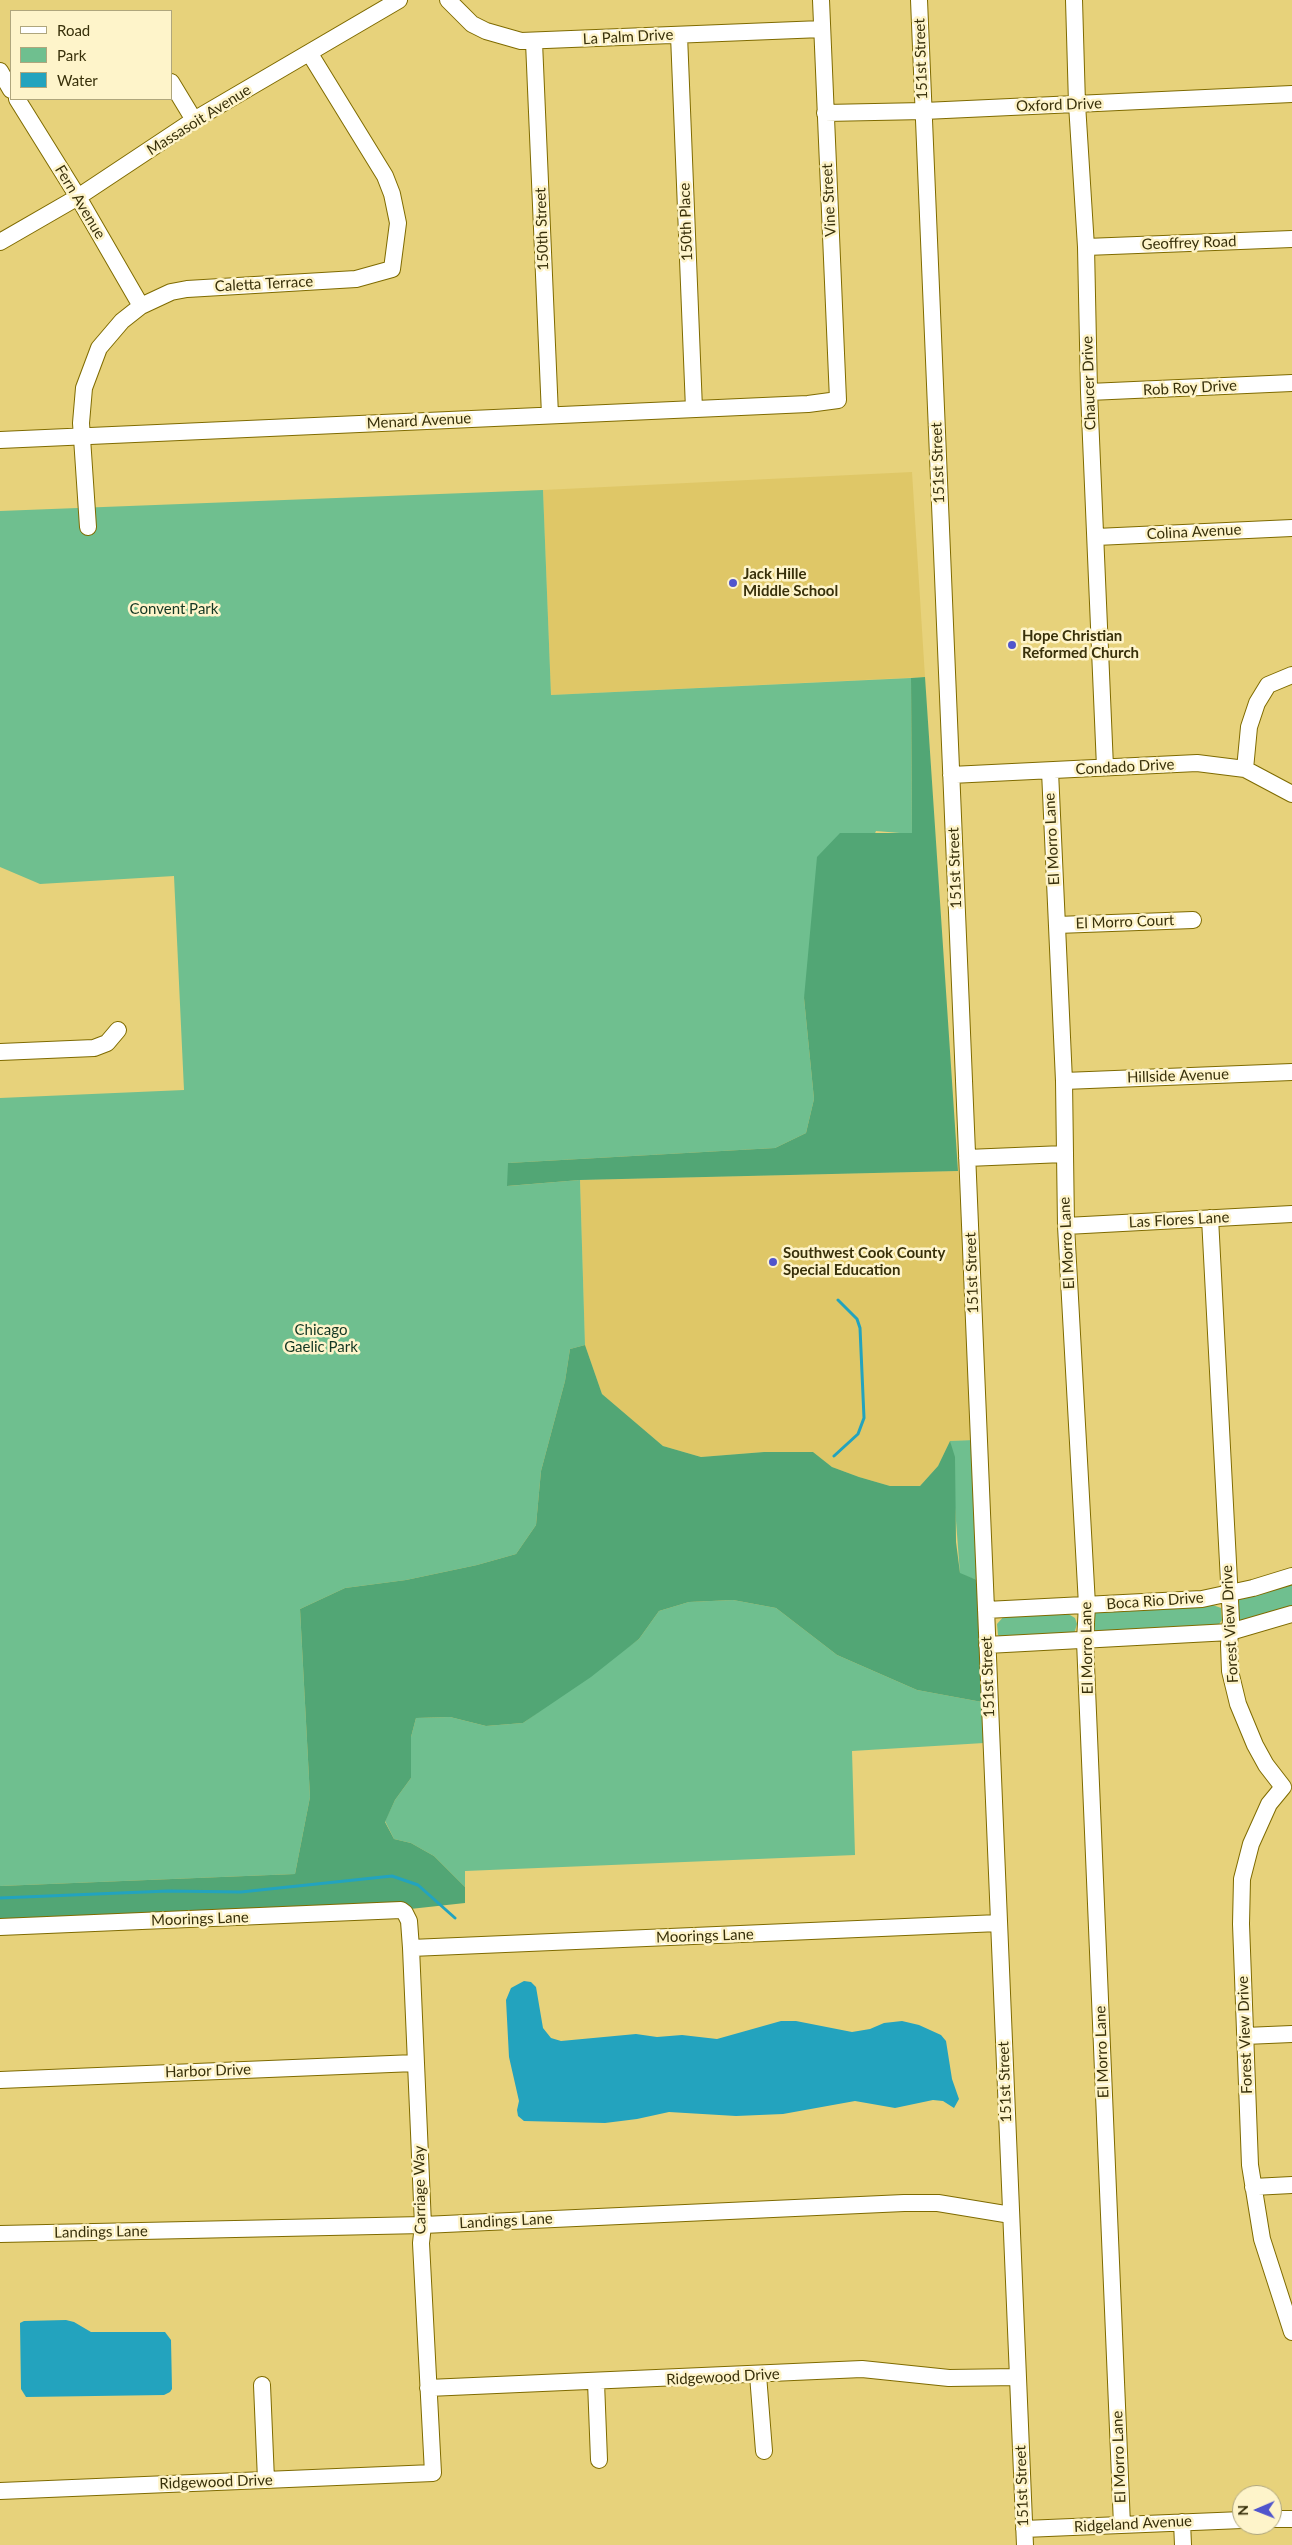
<!DOCTYPE html>
<style>
body{margin:0}
#map{position:relative;width:1292px;height:2545px;overflow:hidden;background:#e7d27b;font-family:Lato,sans-serif}
canvas{display:block}
.legend{position:absolute;left:10px;top:10px;width:162px;height:90px;box-sizing:border-box;background:#fef4ca;border:1px solid #afa67d;margin:0;padding:6px 9px;list-style:none;font-size:15px;color:#38300a}
.legend li{display:flex;align-items:center;gap:10px;height:25px}
.legend b{width:25px;border:1px solid #afa67d}
.north{position:absolute;left:1232px;top:2485px;width:50px;height:50px;box-sizing:border-box;background:#fef4ca;border:1px solid #afa67d;border-radius:50%;rotate:269deg;font-size:14px;font-weight:700;line-height:20px;text-align:center;color:#38300a}
.north::after{content:'';display:block;margin:auto;width:18px;height:22px;background:#5055cc;clip-path:polygon(50% 0,100% 100%,50% 72%,0 100%)}
</style>
<div id="map">
<canvas width="1292" height="2545"></canvas>
<ul class="legend">
<li><b style="height:6px;background:#fff"></b>Road</li>
<li><b style="height:14px;background:#6fbf8f"></b>Park</li>
<li><b style="height:14px;background:#23a3be"></b>Water</li>
</ul>
<div class="north">N</div>
</div>
<script>
const ctx = document.querySelector('canvas').getContext('2d');
ctx.lineJoin = 'round';
function fill(path, color) { ctx.fillStyle = color; ctx.fill(path, 'evenodd'); }
const poly = rows => new Path2D(rows.map(r => 'M' + r).join(''));
function strokePath(path, color, width, dash) { ctx.strokeStyle = color; ctx.lineWidth = width; ctx.lineCap = dash ? 'butt' : 'round'; ctx.setLineDash(dash || []); ctx.stroke(path); }
function label(font, color, halo, rows, align = 'center') {
  ctx.font = font + ' Lato,sans-serif'; ctx.lineWidth = 5; ctx.setLineDash([]); ctx.textBaseline = 'middle'; ctx.strokeStyle = halo; ctx.fillStyle = color; for (const [text, x, y, turn = 0] of rows) {
    ctx.save(); ctx.translate(x, y); ctx.rotate((+turn || 0) * Math.PI / 180); ctx.textAlign = isNaN(turn) ? turn : align; if (halo) ctx.strokeText(text, 0, 0); ctx.fillText(text, 0, 0); ctx.restore();
  }
}
fill(poly([
 [912,472,925,677,551,695,543,490],
 [958,1171,974,1440,950,1441,938,1466,920,1486,890,1486,859,1477,832,1467,813,1452,764,1452,701,1457,663,1446,602,1394,585,1345,580,1180]
]), '#dfc767');
fill(poly([
 [543,490,551,695,911,678,912,834,876,831,804,998,814,1099,806,1133,775,1148,508,1163,508,1186,580,1180,585,1345,570,1349,565,1381,541,1471,536,1525,516,1554,477,1565,406,1580,345,1588,300,1609,310,1797,295,1874,0,1886,0,1098,184,1090,174,876,40,884,0,867,0,511],
 [974,1440,977,1580,960,1574,950,1441],
 [1292,1582,1292,1609,1242,1622,1239,1619,1236,1603,1238,1600,1245,1595],
 [733,1600,776,1608,837,1655,917,1690,982,1702,984,1743,852,1751,855,1855,465,1871,465,1887,434,1856,411,1843,394,1839,385,1821,395,1800,411,1778,411,1737,416,1718,450,1717,486,1726,523,1723,639,1639,659,1611,689,1602],
 [1210,1604,1221,1608,1222,1620,1217,1627,1095,1634,1092,1630,1092,1616,1096,1612],
 [1065,1612,1075,1618,1077,1624,1074,1634,1001,1638,998,1635,997,1624,1005,1615]
]), '#6fbf8f');
fill(poly([
 [925,677,958,1171,580,1180,507,1186,508,1163,775,1148,806,1133,814,1099,804,998,817,857,840,833,912,833,911,678],
 [585,1345,602,1394,663,1446,701,1457,764,1452,813,1452,832,1467,859,1477,890,1486,920,1486,938,1466,950,1441,955,1457,956,1542,960,1573,977,1580,982,1702,917,1690,837,1655,776,1608,733,1600,689,1602,659,1611,639,1639,591,1677,523,1723,486,1726,450,1717,416,1718,411,1737,411,1778,395,1800,385,1822,394,1839,411,1843,434,1856,465,1887,465,1903,401,1910,0,1927,0,1886,295,1874,310,1797,300,1609,345,1588,406,1580,477,1565,516,1554,536,1525,541,1471,565,1381,570,1349]
]), '#52a675');
fill(poly([
 [524,1981,531,1982,536,1987,543,2028,551,2038,561,2041,636,2034,657,2037,682,2035,717,2039,781,2021,796,2021,852,2032,870,2029,884,2023,902,2021,919,2025,941,2035,946,2041,952,2079,959,2099,954,2108,943,2101,933,2100,895,2108,855,2101,783,2114,736,2116,669,2112,637,2119,605,2123,524,2121,518,2116,517,2110,519,2101,509,2057,506,2000,511,1988],
 [66,2320,74,2322,91,2332,165,2332,171,2340,172,2389,170,2392,164,2395,26,2397,21,2389,20,2323,24,2321]
]), '#23a3be');
strokePath(poly([
 [834,1456,858,1434,864,1418,860,1328,857,1319,838,1300],
 [0,1898,168,1891,241,1892,392,1876,418,1885,455,1918]
]), '#23a3be', 3);
const minor = poly([
 [448,0,472,24,486,31,521,41,822,29],
 [919,0,1025,2545],
 [1074,0,1077,104,1086,247,1089,392,1105,767],
 [679,35,694,409],
 [534,42,550,415],
 [0,71,11,90],
 [171,82,194,120],
 [17,99,78,197,141,306],
 [825,113,924,111,1292,94],
 [0,242,78,197,194,120,399,0],
 [1086,247,1292,239],
 [1089,392,1292,383],
 [0,440,808,404,838,400,821,0],
 [88,527,81,423,84,388,99,348,122,321,141,306,171,292,187,289,356,279,392,269,398,223,392,194,385,176,310,54],
 [1096,537,1292,528],
 [1245,769,1249,727,1257,703,1268,685,1292,675],
 [1050,771,1064,1081,1066,1226,1087,1605,1085,1641,1122,2525],
 [951,775,1197,763,1245,769,1292,794],
 [1057,925,1193,920],
 [0,1052,94,1048,107,1043,118,1030],
 [1064,1081,1292,1072],
 [967,1158,1064,1154],
 [1210,1218,1231,1620,1229,1645,1230,1671,1238,1704,1255,1745,1266,1765,1283,1787,1269,1804,1251,1844,1242,1879,1241,1924,1250,2165,1262,2239,1292,2332],
 [1066,1226,1292,1214],
 [986,1610,1202,1599,1253,1588,1292,1576],
 [987,1645,1230,1632,1292,1614],
 [0,1927,401,1910,405,1913,409,1921,411,1948,423,2225,421,2243,433,2473,0,2491],
 [411,1948,999,1923],
 [1245,2036,1292,2034],
 [0,2080,415,2063],
 [1253,2187,1292,2185],
 [0,2234,423,2225,904,2203,938,2203,1011,2215],
 [758,2375,764,2451],
 [596,2382,599,2460],
 [262,2385,266,2480],
 [428,2388,862,2369,949,2378,1018,2377],
 [1272,2519,1292,2519],
 [1182,2522,1183,2545],
 [1024,2529,1242,2520]
]);
strokePath(minor, '#7f6b00', 18);
strokePath(minor, '#fff', 16);
for (const [x, y, r, color] of [
 [733,583,5,"#5055cc"],
 [1012,645,5,"#5055cc"],
 [773,1262,5,"#5055cc"]
]) { const dot = new Path2D(); dot.arc(x, y, r, 0, 2 * Math.PI); ctx.fillStyle = color; ctx.fill(dot); strokePath(dot, '#fef4ca', 2); }
label('15px', '#38300a', '#fef4ca', [
 ["La Palm Drive",628,37,-3],
 ["151st Street",921,59,-92],
 ["Oxford Drive",1059,105,-2],
 ["Massasoit Avenue",199,120,-32],
 ["Vine Street",829,200,-93],
 ["Fern Avenue",80,202,59],
 ["150th Place",686,222,-92],
 ["150th Street",542,229,-92],
 ["Geoffrey Road",1189,243,-2],
 ["Caletta Terrace",264,284,-3],
 ["Chaucer Drive",1089,383,-92],
 ["Rob Roy Drive",1190,388,-3],
 ["Menard Avenue",419,421,-3],
 ["151st Street",938,463,-92],
 ["Colina Avenue",1194,532,-3],
 ["Condado Drive",1125,767,-3],
 ["El Morro Lane",1052,839,-93],
 ["151st Street",955,868,-92],
 ["El Morro Court",1125,922,-2],
 ["Hillside Avenue",1178,1076,-2],
 ["Las Flores Lane",1179,1220,-3],
 ["El Morro Lane",1067,1243,-93],
 ["151st Street",972,1273,-92],
 ["Boca Rio Drive",1155,1601,-4],
 ["Forest View Drive",1230,1624,-93],
 ["El Morro Lane",1087,1648,-91],
 ["151st Street",988,1677,-92],
 ["Moorings Lane",200,1919,-2],
 ["Moorings Lane",705,1936,-2],
 ["Forest View Drive",1245,2035,-92],
 ["El Morro Lane",1102,2052,-92],
 ["Harbor Drive",208,2071,-2],
 ["151st Street",1005,2082,-92],
 ["Carriage Way",420,2190,-91],
 ["Landings Lane",506,2221,-3],
 ["Landings Lane",101,2232,-1],
 ["Ridgewood Drive",723,2377,-3],
 ["El Morro Lane",1119,2457,-92],
 ["Ridgewood Drive",216,2482,-2],
 ["151st Street",1022,2486,-92],
 ["Ridgeland Avenue",1133,2524,-3]
]);
label('bold 15px', '#38300a', '#fef4ca', [
 ["Jack Hille",743,574],
 ["Middle School",743,591],
 ["Hope Christian",1022,636],
 ["Reformed Church",1022,653],
 ["Southwest Cook County",783,1253],
 ["Special Education",783,1270]
], 'left');
label('15px', '#133723', '#fef4ca', [
 ["Convent Park",174,609],
 ["Chicago",321,1330],
 ["Gaelic Park",321,1347]
]);
</script>
